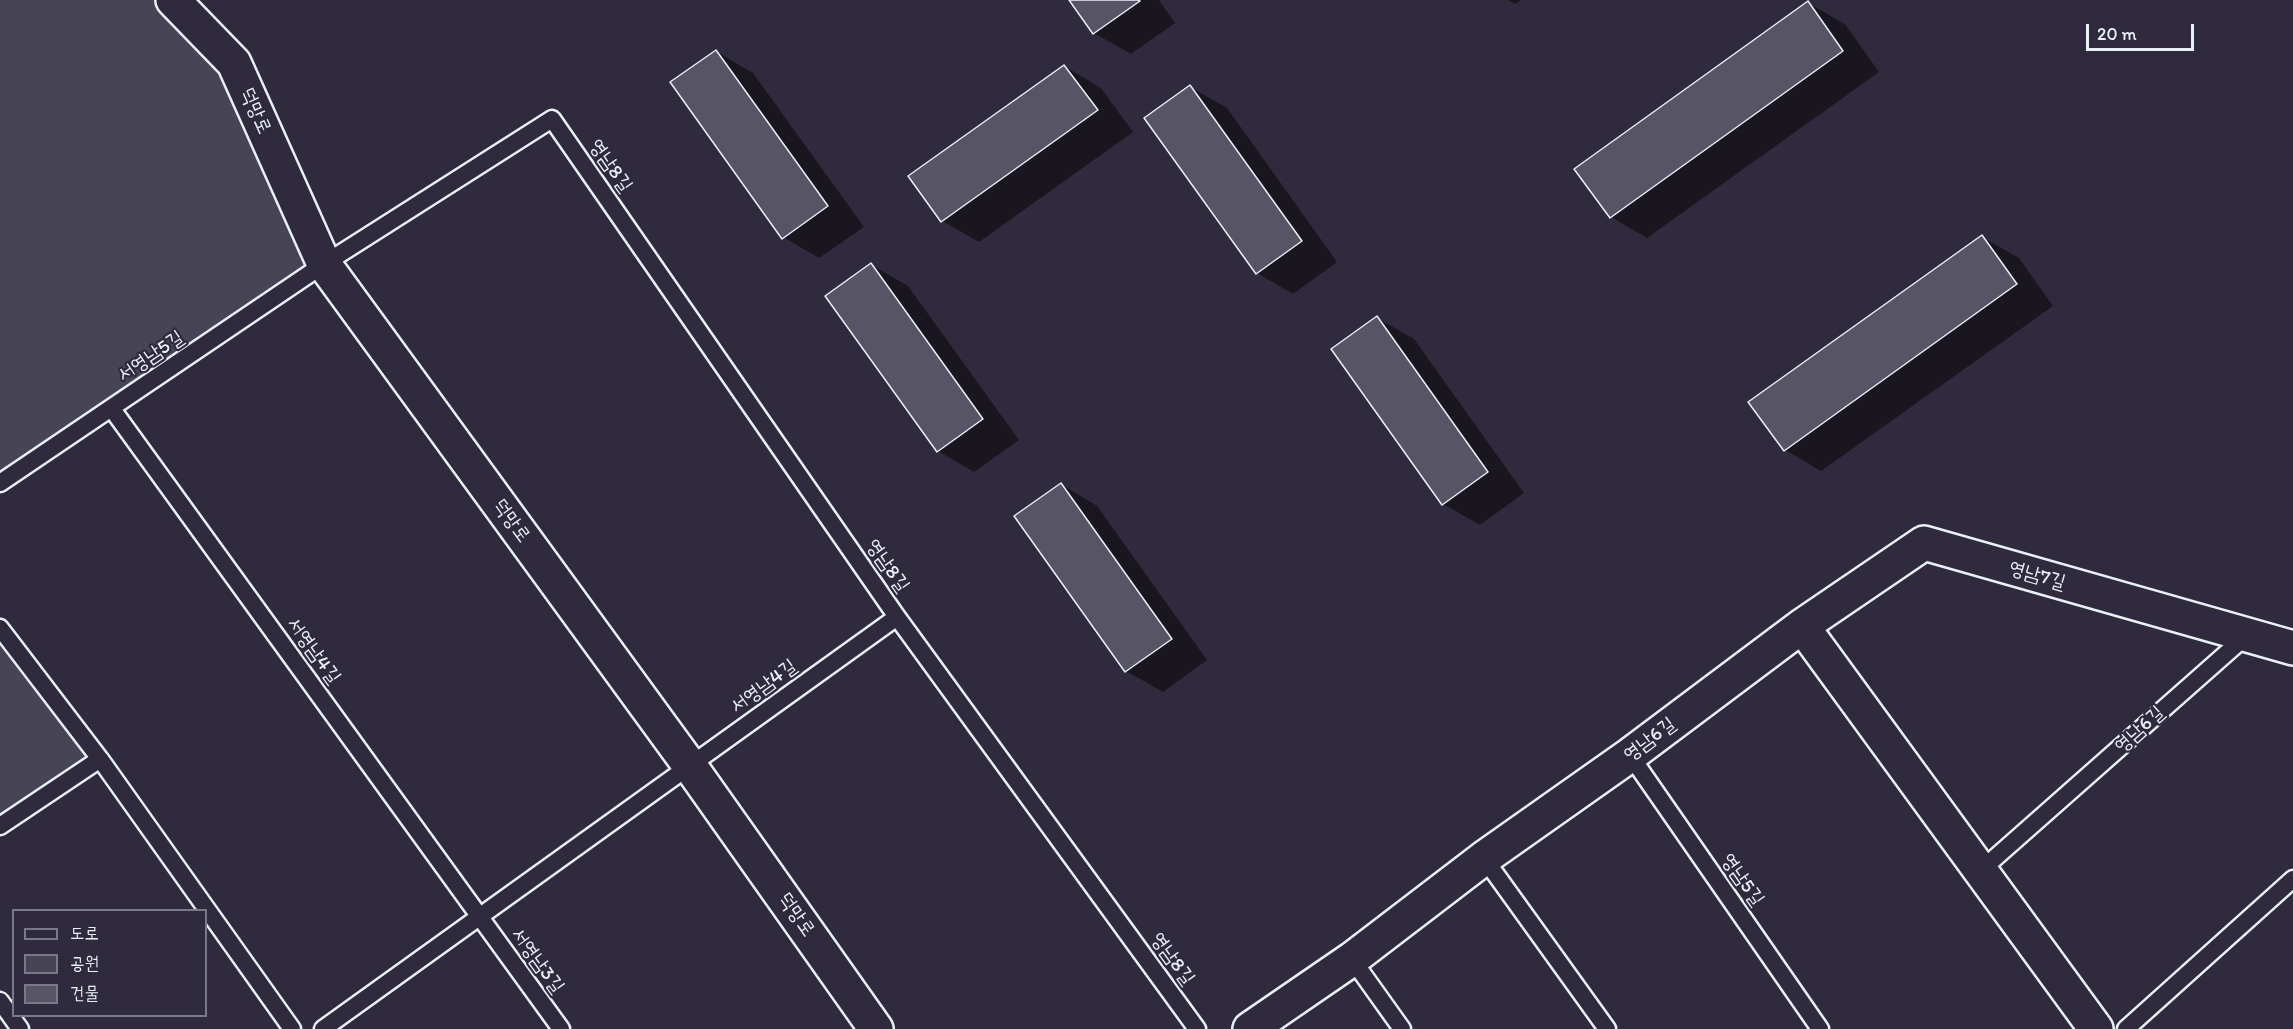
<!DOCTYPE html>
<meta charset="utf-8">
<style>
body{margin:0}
#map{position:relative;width:2293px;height:1029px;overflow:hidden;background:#2f2a3d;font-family:Itim,"Poor Story",sans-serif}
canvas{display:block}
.legend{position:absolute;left:12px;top:909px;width:195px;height:108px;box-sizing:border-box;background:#2f2a3d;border:2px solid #797a88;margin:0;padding:8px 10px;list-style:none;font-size:18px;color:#e8f1f8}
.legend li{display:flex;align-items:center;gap:12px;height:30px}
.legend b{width:30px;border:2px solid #797a88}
.scale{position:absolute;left:2086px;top:24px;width:108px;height:27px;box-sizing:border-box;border:3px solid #e8f1f8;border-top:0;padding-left:8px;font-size:18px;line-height:21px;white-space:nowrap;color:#e8f1f8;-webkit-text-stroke:4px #2f2a3d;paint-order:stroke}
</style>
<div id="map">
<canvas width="2293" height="1029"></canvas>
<ul class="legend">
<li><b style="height:8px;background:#2f2a3d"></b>도로</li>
<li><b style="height:16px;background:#464455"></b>공원</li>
<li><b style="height:16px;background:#575565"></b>건물</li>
</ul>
<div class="scale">20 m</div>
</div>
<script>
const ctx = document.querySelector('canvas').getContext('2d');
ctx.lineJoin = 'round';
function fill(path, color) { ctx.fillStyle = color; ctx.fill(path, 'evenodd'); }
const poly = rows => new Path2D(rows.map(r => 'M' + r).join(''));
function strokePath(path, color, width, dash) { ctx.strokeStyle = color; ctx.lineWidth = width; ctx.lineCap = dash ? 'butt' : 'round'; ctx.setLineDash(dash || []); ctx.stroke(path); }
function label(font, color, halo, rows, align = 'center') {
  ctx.font = font + ' Itim,"Poor Story",sans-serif'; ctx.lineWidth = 4.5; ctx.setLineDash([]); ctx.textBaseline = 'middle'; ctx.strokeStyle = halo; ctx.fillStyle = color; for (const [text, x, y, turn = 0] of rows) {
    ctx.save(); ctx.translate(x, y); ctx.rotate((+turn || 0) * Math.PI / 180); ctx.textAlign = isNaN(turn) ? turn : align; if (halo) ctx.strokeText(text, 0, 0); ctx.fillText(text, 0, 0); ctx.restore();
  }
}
fill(poly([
 [0,0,173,0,234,63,324,264,0,482],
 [0,628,100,759,0,825]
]), '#464455');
fill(poly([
 [1071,0,1159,0,1175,23,1131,54,1094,33],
 [1508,0,1521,0,1515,4],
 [1808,3,1845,24,1879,72,1647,238,1611,217],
 [717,52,753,73,864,227,819,258,783,237],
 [1064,66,1101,88,1133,132,979,242,942,221],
 [1190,87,1227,108,1337,262,1293,294,1257,273],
 [1982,237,2019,258,2053,306,1821,471,1785,450],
 [872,265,908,286,1019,440,974,472,938,451],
 [1377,318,1414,339,1524,493,1480,525,1443,504],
 [1061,484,1097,506,1207,660,1163,692,1126,671]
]), '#0007');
const building = poly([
 [1069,0,1138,0,1140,1,1093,34,1069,0],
 [1808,1,1843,51,1610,218,1574,169,1808,1],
 [716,50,828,206,782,239,670,82,716,50],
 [1064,65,1098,110,941,222,908,176,1064,65],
 [1190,85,1302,241,1256,274,1144,118,1190,85],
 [1982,235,2017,284,1784,451,1748,402,1982,235],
 [871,263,983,419,937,452,825,296,871,263],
 [1377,316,1488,472,1442,505,1331,349,1377,316],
 [1061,483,1172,639,1125,672,1014,516,1061,483]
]);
fill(building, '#575565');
strokePath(building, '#e8f1f8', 1.5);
const service = poly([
 [112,409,561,1029],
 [0,483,324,264,552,119,897,617,1197,1029],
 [0,628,100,759,0,826],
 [1630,755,1820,1029],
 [100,759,292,1029],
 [1484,858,1607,1029],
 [1979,872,2246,636],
 [1352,959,1402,1029],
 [0,1001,20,1029],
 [323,1029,897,617],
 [2126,1029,2293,879]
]);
const minor = poly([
 [1802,626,1924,543,2293,648],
 [1250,1029,1352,959,1484,858,1630,755,1802,626,2096,1029]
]);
const tertiary = poly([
 [173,0,234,63,324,264,690,766,876,1029]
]);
strokePath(service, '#e8f1f8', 21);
strokePath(minor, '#e8f1f8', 38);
strokePath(tertiary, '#e8f1f8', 38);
strokePath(service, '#2f2a3d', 16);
strokePath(minor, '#2f2a3d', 33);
strokePath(tertiary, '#2f2a3d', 33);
label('20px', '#e8f1f8', '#2f2a3d', [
 ["덕망로",255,111,66],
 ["영남8길",610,166,55],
 ["서영남5길",151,357,-34],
 ["덕망로",511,521,54],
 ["영남8길",887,566,55],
 ["영남7길",2037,576,16],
 ["서영남4길",313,651,54],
 ["서영남4길",764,687,-36],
 ["영남6길",2140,730,-42],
 ["영남6길",1650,740,-37],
 ["영남5길",1742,880,55],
 ["덕망로",796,915,55],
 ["영남8길",1172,959,54],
 ["서영남3길",537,961,54]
]);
</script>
